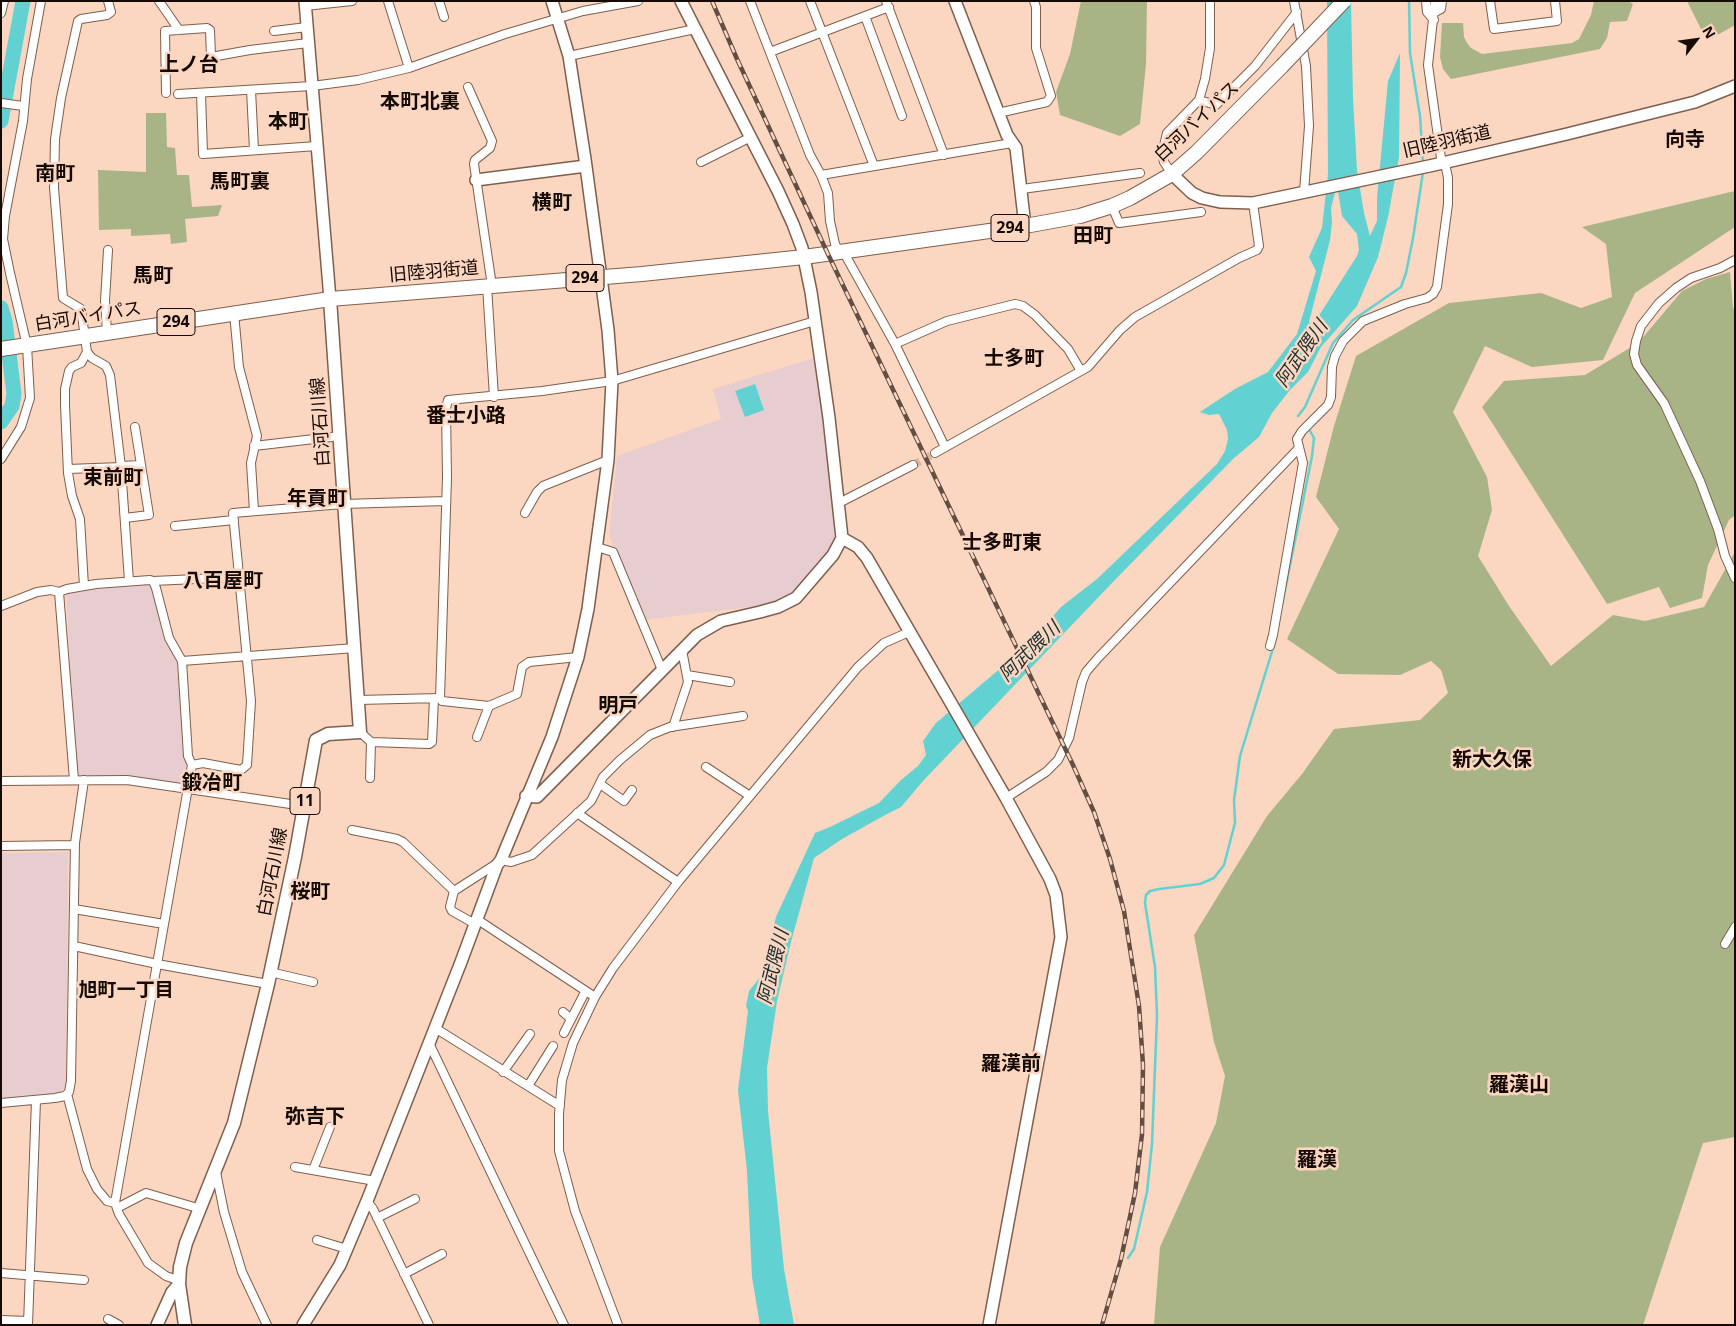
<!DOCTYPE html>
<meta charset="utf-8">
<style>
body{margin:0}
#map{position:relative;width:1736px;height:1326px;overflow:hidden;background:#fbd6c1;font-family:"Open Sans",sans-serif}
canvas{display:block}
.frame{position:absolute;inset:0;border:2px solid #160a04;pointer-events:none}
.north{position:absolute;left:1671px;top:15px;width:50px;height:50px;-webkit-text-stroke:4px #fbd6c1;paint-order:stroke;rotate:60deg;font-size:14px;font-weight:700;line-height:20px;text-align:center;color:#160a04}
.north::after{content:'';display:block;margin:auto;width:18px;height:22px;background:#160a04;clip-path:polygon(50% 0,100% 100%,50% 72%,0 100%)}
</style>
<div id="map">
<canvas width="1736" height="1326"></canvas>
<div class="frame"></div>
<div class="north">N</div>
</div>
<script>
const ctx = document.querySelector('canvas').getContext('2d');
ctx.lineJoin = 'round';
function fill(path, color) { ctx.fillStyle = color; ctx.fill(path, 'evenodd'); }
const poly = rows => new Path2D(rows.map(r => 'M' + r).join(''));
function strokePath(path, color, width, dash) { ctx.strokeStyle = color; ctx.lineWidth = width; ctx.lineCap = dash ? 'butt' : 'round'; ctx.setLineDash(dash || []); ctx.stroke(path); }
function label(font, color, halo, rows, align = 'center') {
  ctx.font = font + ' "Open Sans","Noto Sans JP",sans-serif'; ctx.lineWidth = 5; ctx.setLineDash([]); ctx.textBaseline = 'middle'; ctx.strokeStyle = halo; ctx.fillStyle = color; for (const [text, x, y, turn = 0] of rows) {
    ctx.save(); ctx.translate(x, y); ctx.rotate((+turn || 0) * Math.PI / 180); ctx.textAlign = isNaN(turn) ? turn : align; if (halo) ctx.strokeText(text, 0, 0); ctx.fillText(text, 0, 0); ctx.restore();
  }
}
fill(poly([
 [814,358,838,524,838,537,831,551,793,595,773,604,645,620,609,536,617,456,721,419,713,389],
 [150,583,164,639,177,662,185,758,189,769,186,784,129,776,77,776,66,593],
 [68,852,66,1086,60,1093,1,1099,1,853]
]), '#e7cdcf');
fill(poly([
 [1081,1,1147,1,1146,64,1140,124,1120,136,1060,115,1056,92,1070,54],
 [1594,1,1628,1,1633,4,1627,21,1610,22,1607,38,1600,49,1451,79,1443,69,1440,57,1442,23,1463,23,1464,37,1467,43,1471,48,1482,54,1572,43,1579,39,1591,15],
 [1687,1,1735,1,1735,25,1707,41],
 [146,113,166,113,167,147,175,148,177,175,189,175,192,207,222,205,218,216,185,219,187,242,171,244,170,234,131,236,131,229,99,230,98,170,146,172],
 [1735,191,1735,227,1635,293,1603,360,1532,367,1485,346,1453,412,1487,477,1492,510,1478,556,1509,606,1551,666,1613,615,1645,621,1704,607,1735,552,1735,1137,1703,1143,1643,1325,1154,1325,1160,1247,1216,1123,1225,1076,1214,1042,1194,935,1267,816,1302,774,1334,729,1420,720,1448,693,1441,670,1431,661,1400,675,1338,674,1287,639,1339,529,1316,497,1334,426,1356,356,1449,303,1541,293,1581,308,1612,297,1606,244,1582,227],
 [1730,272,1733,308,1735,310,1735,515,1729,520,1708,565,1702,598,1670,608,1659,587,1607,604,1482,407,1504,381,1585,375,1628,349,1644,336,1682,291,1706,279]
]), '#a9b486');
fill(poly([
 [1327,1,1351,1,1353,99,1357,170,1364,213,1370,236,1377,221,1377,198,1388,81,1400,53,1399,157,1388,217,1378,257,1357,306,1321,347,1308,372,1290,390,1272,413,1259,437,1233,459,1111,584,923,781,901,807,887,814,842,839,814,858,791,942,777,1001,767,1068,768,1111,784,1269,794,1325,760,1325,752,1277,747,1171,738,1090,748,1011,746,1006,749,991,761,976,776,917,815,833,830,827,879,803,901,780,918,766,926,755,923,741,936,723,1029,644,1061,607,1097,579,1217,464,1225,451,1228,439,1227,430,1219,414,1209,415,1200,412,1235,389,1268,372,1297,334,1316,271,1309,257,1322,228,1328,174],
 [1337,185,1342,216,1357,234,1359,250,1357,256,1313,325,1309,322,1330,240,1332,222,1331,208],
 [755,384,764,410,745,417,735,391]
]), '#62d1d2');
strokePath(poly([
 [1409,1,1410,53,1420,116,1423,164],
 [1298,416,1305,407,1333,343,1353,320,1401,287,1406,273,1413,238,1423,172],
 [1282,605,1312,456,1314,438,1310,431],
 [1128,1258,1134,1249,1147,1192,1152,1144,1157,1016,1155,967,1145,903,1146,895,1150,891,1159,889,1200,884,1214,878,1224,865,1235,823,1234,800,1240,756,1274,645]
]), '#62d1d2', 2.5);
strokePath(poly([
 [1,121,23,1],
 [1,308,5,321,14,394,12,406,1,422]
]), '#62d1d2', 15);
strokePath(poly([
 [913,465,935,453]
]), '#d9b7a5', 8, [8, 4]);
const street = poly([
 [159,1,179,30],
 [388,1,409,68],
 [439,1,444,17],
 [750,1,810,155,821,175,828,193,830,221,835,244,839,252],
 [810,1,874,166],
 [886,1,944,155],
 [1294,1,1306,66,1309,126,1304,192],
 [1426,1,1427,12,1434,20],
 [1490,1,1494,29,1557,21,1555,1],
 [305,6,352,1],
 [1435,12,1441,9,1442,1],
 [1,13,4,1],
 [865,16,902,116],
 [274,31,307,27],
 [770,52,889,7],
 [569,56,695,29],
 [468,87,492,141,490,148,475,160,474,164,492,286],
 [251,90,254,150],
 [166,93,165,31,207,28,210,30,211,57,250,50,308,43],
 [201,93,203,154,317,146],
 [178,94,312,86,358,80,409,68,505,34,583,11,638,1],
 [1199,100,1216,105,1255,66,1297,12],
 [1,103,23,106],
 [998,113,1047,102,1051,96,1036,48,1036,7,1034,1],
 [701,162,751,137],
 [1172,174,1164,162,1162,154,1167,133,1199,100,1205,79,1210,48,1210,1],
 [821,175,1012,143],
 [1022,189,1140,173],
 [1112,206,1119,223,1201,212],
 [843,251,895,344,945,447],
 [1735,260,1720,268,1691,278,1676,288,1659,303,1641,326,1636,341,1634,354,1637,365,1664,403,1700,481,1718,529,1725,556,1735,578],
 [487,286,494,397],
 [234,313,239,367,257,436,251,463,254,511],
 [107,332,105,301,108,250],
 [895,344,947,321,1015,304,1023,306,1035,315,1068,349,1081,371],
 [87,352,81,309,63,298,54,188,55,139,61,98,78,21,81,19,107,15,111,12,108,1],
 [254,446,340,436],
 [935,453,1088,367,1120,330,1135,317,1239,258,1257,250,1259,246,1253,203],
 [1,459,21,427,30,398,27,346,10,273,3,239,5,216,23,121,27,79,41,1],
 [120,466,141,465],
 [68,469,121,467],
 [839,503,913,465],
 [525,513,537,492,543,486,608,460],
 [125,518,149,515,135,427],
 [175,526,234,520],
 [597,547,613,552,662,670],
 [153,581,240,577],
 [84,586,80,519,72,496,68,473,65,405,65,389,69,371,72,367,81,363,87,352,92,358,106,366,110,375,121,467,129,581],
 [1,606,37,592,51,590,59,592],
 [1270,646,1273,635,1303,463,1297,439,1302,431,1328,405,1331,397,1332,367,1335,356,1343,341,1363,321,1405,304,1427,298,1433,294,1437,287,1448,204,1448,178,1446,168,1441,158,1428,65,1435,1],
 [182,661,355,648],
 [687,675,730,682],
 [440,698,442,701,489,706,517,694,522,667,529,662,578,657],
 [358,700,440,698,447,478,446,408,448,400,542,391,612,381,815,321],
 [673,727,688,682,682,650],
 [360,732,371,742,370,778],
 [477,737,489,706],
 [371,742,429,744,432,742,434,698],
 [192,765,203,763,241,770,247,765,251,701,233,513,343,504,446,501],
 [706,767,750,796],
 [74,780,59,592,67,589,96,584,150,580,153,581,156,588,169,638,182,661,188,756,192,765,115,1203,119,1214,148,1263,166,1276,180,1281],
 [1,781,127,780,304,806],
 [600,784,624,801,632,790],
 [1006,798,1046,772,1058,760,1069,738,1082,682,1086,672,1098,658,1299,448],
 [577,813,678,882],
 [352,830,397,839,403,842,454,891],
 [1,846,75,845],
 [501,860,511,862,532,855,591,801,603,777,620,760,650,735,670,727,743,716],
 [74,909,164,924],
 [478,920,595,997],
 [475,924,452,911,450,907,454,891,493,866,497,865],
 [1725,944,1735,927],
 [74,946,157,964,268,984],
 [270,972,313,982],
 [563,1012,571,1019],
 [435,1028,560,1106],
 [564,1033,585,992],
 [429,1043,564,1325],
 [503,1072,530,1034],
 [528,1086,553,1046],
 [67,1094,87,1169,97,1189,107,1201,115,1203],
 [1,1103,55,1098,65,1096,69,1092,71,1081,75,843,84,780],
 [295,1167,375,1181],
 [313,1170,330,1127],
 [216,1172,224,1212,242,1272,267,1325],
 [367,1201,373,1209,429,1325],
 [117,1208,146,1193,201,1209],
 [377,1218,415,1199],
 [317,1240,347,1249],
 [1,1273,84,1280],
 [404,1274,442,1254],
 [108,1319,119,1325],
 [1,1320,28,1321],
 [28,1325,36,1100],
 [618,1325,575,1211,559,1151,559,1114,562,1080,573,1043,595,997,613,968,678,882,858,667,884,643,909,632]
]);
const secondary = poly([
 [305,1,330,299],
 [955,1,1007,135,1016,148,1025,226],
 [1172,174,1192,193,1202,198,1220,202,1253,203,1434,165,1567,134,1695,102,1735,86],
 [476,180,586,166],
 [842,538,858,547,867,558,1006,798,1050,879,1056,895,1061,937,989,1325],
 [526,796,537,797,697,635,721,621,760,612,778,607,796,598,833,555,842,538,829,418,811,292,802,248,793,224,778,191,681,1],
 [157,1325,172,1292,179,1284],
 [303,1325,340,1265,367,1201,461,962,497,865,501,860,552,737,578,657,588,609,608,460,612,381,608,330,585,159,569,56,552,1]
]);
const primary = poly([
 [185,1325,179,1284,180,1267,186,1243,234,1123,268,984,295,857,316,740,328,734,360,732,330,299]
]);
const highway = poly([
 [1,349,330,299,642,274,804,257,1025,226,1080,216,1112,206,1130,198,1172,174,1197,152,1282,66]
]);
strokePath(street, '#7e5e4c', 10);
strokePath(secondary, '#7e5e4c', 14);
strokePath(primary, '#7e5e4c', 15);
strokePath(highway, '#7e5e4c', 16);
strokePath(street, '#fff', 8);
strokePath(secondary, '#fff', 11);
strokePath(primary, '#fff', 12);
strokePath(highway, '#fff', 14);
const rail = poly([
 [712,1,737,59,827,252,1073,765,1094,812,1110,859,1124,911,1139,1006,1143,1065,1142,1134,1135,1193,1121,1259,1102,1325]
]);
strokePath(rail, '#634e43', 4.5);
strokePath(rail, '#fbd6c1', 2.5, [8]);
const highwayBridge = poly([
 [1282,66,1344,1]
]);
strokePath(highwayBridge, '#7e5e4c', 16, []);
strokePath(highwayBridge, '#fff', 14);
for (const [x, y, w] of [
 [1010,228,38],
 [585,278,38],
 [176,322,38],
 [305,801,30]
]) { const box = new Path2D(); box.roundRect(x - w / 2, y - 13.5, w, 27, 4); ctx.fillStyle = '#fbd6c1'; ctx.fill(box); strokePath(box, '#160a04', 1); }
label('bold 16px', '#160a04', null, [
 ["294",1010,228],
 ["294",585,278],
 ["294",176,322],
 ["11",305,801]
]);
label('18px', '#160a04', '#fbd6c1', [
 ["白河バイパス",1197,122,-43],
 ["旧陸羽街道",1447,142,-13],
 ["旧陸羽街道",434,272,-5],
 ["白河バイパス",88,317,-9],
 ["白河石川線",321,422,-94],
 ["白河石川線",273,872,-79]
]);
label('italic 19px', '#1b2f30', '#fbd6c1', [
 ["阿武隈川",1302,354,-55],
 ["阿武隈川",1030,652,-44],
 ["阿武隈川",774,967,-76]
]);
label('bold 19px', '#160a04', '#fbd6c1', [
 ["旭町一丁目",126,991]
]);
label('bold 20px', '#160a04', '#fbd6c1', [
 ["上ノ台",189,65],
 ["本町北裏",420,102],
 ["本町",288,122],
 ["向寺",1685,140],
 ["南町",55,174],
 ["馬町裏",240,182],
 ["横町",552,203],
 ["田町",1093,236],
 ["馬町",153,276],
 ["士多町",1014,359],
 ["番士小路",466,416],
 ["束前町",113,478],
 ["年貢町",317,499],
 ["士多町東",1002,543],
 ["八百屋町",223,581],
 ["明戸",618,706],
 ["新大久保",1492,760],
 ["鍛冶町",212,783],
 ["桜町",310,892],
 ["羅漢前",1011,1064],
 ["羅漢山",1519,1085],
 ["弥吉下",315,1117],
 ["羅漢",1317,1160]
]);
</script>
